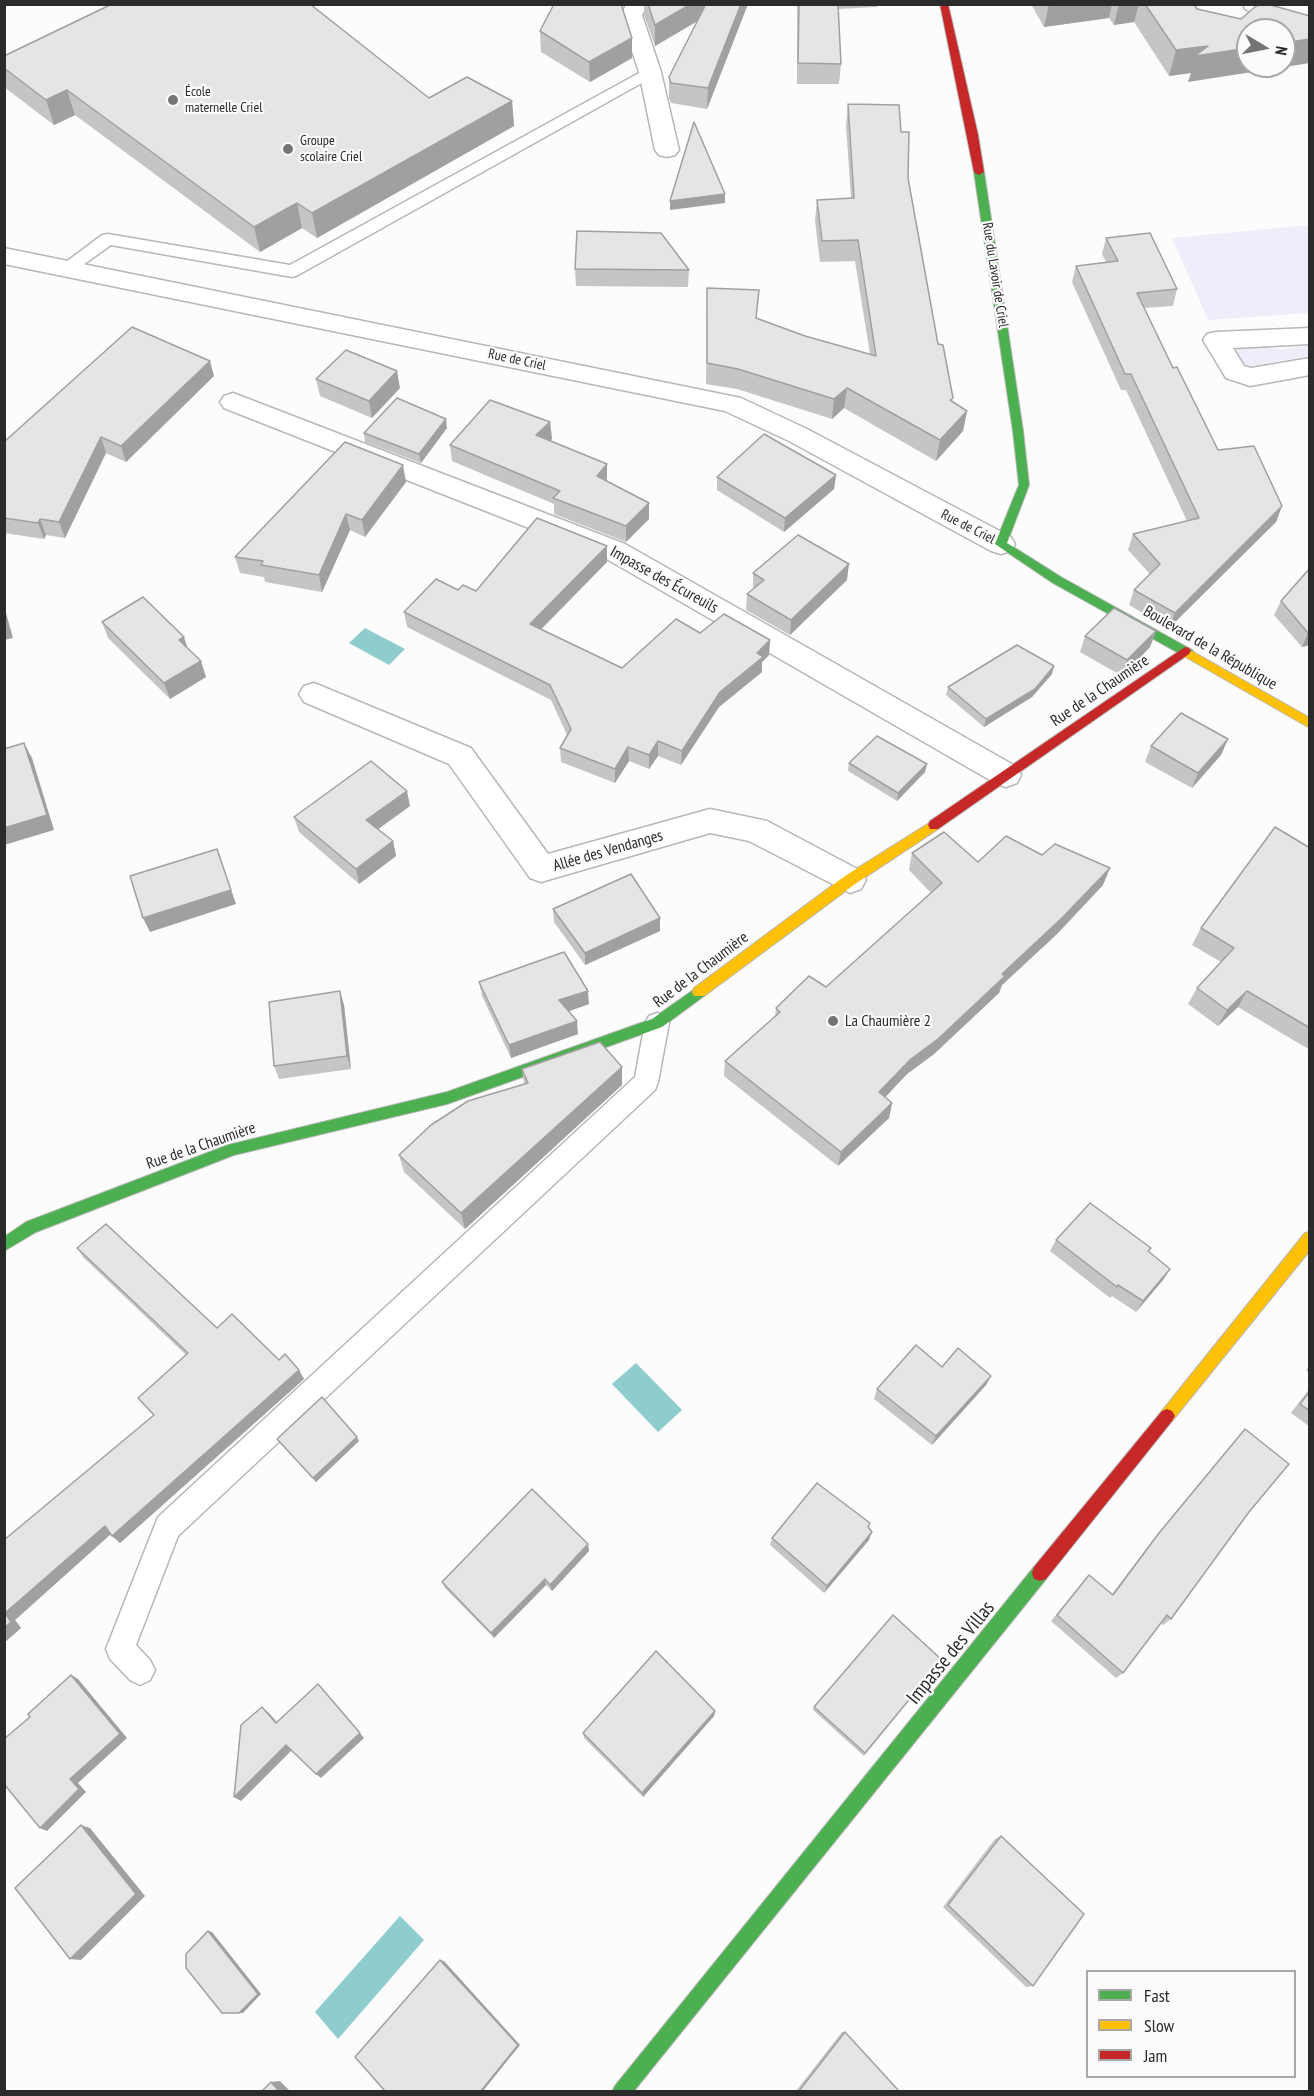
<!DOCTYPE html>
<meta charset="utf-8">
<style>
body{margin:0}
#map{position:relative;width:1314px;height:2096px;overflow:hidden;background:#fcfcfc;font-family:"PT Sans Narrow",sans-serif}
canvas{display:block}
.frame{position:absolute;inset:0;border:6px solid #2b2b2b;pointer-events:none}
.legend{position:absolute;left:1086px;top:1970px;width:210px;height:108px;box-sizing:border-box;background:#fbfbfd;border:2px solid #a8a8a9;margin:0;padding:8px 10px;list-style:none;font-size:18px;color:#2b2b2b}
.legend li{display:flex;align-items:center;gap:12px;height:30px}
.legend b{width:30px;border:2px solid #a8a8a9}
.north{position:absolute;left:1236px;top:18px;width:60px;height:60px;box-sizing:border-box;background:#fbfbfd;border:2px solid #a8a8a9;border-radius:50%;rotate:100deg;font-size:16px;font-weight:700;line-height:24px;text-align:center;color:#2b2b2b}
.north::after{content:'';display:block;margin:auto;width:21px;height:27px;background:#747474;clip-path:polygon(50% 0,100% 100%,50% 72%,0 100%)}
</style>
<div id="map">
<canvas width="1314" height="2096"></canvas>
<div class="frame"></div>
<ul class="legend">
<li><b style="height:8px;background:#4caf50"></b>Fast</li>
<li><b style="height:8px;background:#ffc107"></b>Slow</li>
<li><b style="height:8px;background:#c62828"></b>Jam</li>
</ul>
<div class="north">N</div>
</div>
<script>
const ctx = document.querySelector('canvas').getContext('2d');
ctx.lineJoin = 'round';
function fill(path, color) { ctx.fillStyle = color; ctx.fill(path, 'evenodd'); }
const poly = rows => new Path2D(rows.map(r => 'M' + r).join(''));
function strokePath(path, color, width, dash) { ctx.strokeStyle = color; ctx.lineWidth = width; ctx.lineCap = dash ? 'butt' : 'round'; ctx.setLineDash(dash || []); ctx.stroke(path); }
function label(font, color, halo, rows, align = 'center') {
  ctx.font = font + ' "PT Sans Narrow",sans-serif'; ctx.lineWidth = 4.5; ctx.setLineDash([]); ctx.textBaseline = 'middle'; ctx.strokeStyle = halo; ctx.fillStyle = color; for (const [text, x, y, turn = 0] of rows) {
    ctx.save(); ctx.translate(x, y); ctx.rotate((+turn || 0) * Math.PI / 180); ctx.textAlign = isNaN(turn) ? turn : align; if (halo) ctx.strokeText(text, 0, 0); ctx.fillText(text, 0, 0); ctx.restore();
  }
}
fill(poly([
 [1309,225,1309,313,1208,320,1172,238],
 [1255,345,1277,349,1309,346,1309,356,1245,367,1236,353,1239,347]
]), '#edeef9');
fill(poly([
 [365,628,405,649,389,665,349,643],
 [636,1363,682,1410,658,1432,612,1384],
 [400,1916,424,1940,338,2039,315,2012]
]), '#8ecccd');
const lane = poly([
 [650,67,658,72,656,75,298,275,292,277,111,245,73,272,67,274,61,272,58,268,102,235,108,234,290,265,650,67],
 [657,1013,665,1016,669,1023,658,1082,655,1090,178,1536,136,1645,150,1660,155,1670,150,1680,140,1685,130,1680,110,1659,106,1649,158,1517,635,1077,645,1023,649,1016,657,1013]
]);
const street = poly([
 [627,4,648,4,642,15,661,72,679,150,675,155,667,157,659,155,655,150,639,72,620,15,627,4],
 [1243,4,1270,4,1310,27,1310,42,1245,9,1243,4],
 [4,248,741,398,807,429,1011,537,1015,544,1011,551,1001,554,991,551,789,441,725,411,4,264,4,248],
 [1310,328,1310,344,1233,348,1244,366,1251,368,1310,358,1310,375,1250,386,1226,378,1203,340,1207,334,1216,332,1310,328],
 [233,393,625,544,1017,767,1021,775,1017,783,1006,787,995,783,605,558,224,408,220,402,224,396,233,393],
 [314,683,471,748,548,854,710,809,767,821,861,871,866,880,861,889,850,893,749,841,710,833,541,882,530,878,449,764,304,702,299,694,304,686,314,683]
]);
const fast = poly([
 [979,169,984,172,1023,431,1029,485,1007,543,1061,577,1192,650,1194,653,1192,656,1184,656,1053,583,995,544,1019,485,1013,431,974,172,979,169],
 [699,986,704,988,706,992,704,996,662,1027,447,1104,234,1155,36,1232,4,1251,4,1237,26,1222,228,1145,447,1092,652,1019,699,986],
 [1040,1565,1046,1567,1048,1573,1046,1579,633,2092,612,2092,615,2086,1034,1567,1040,1565]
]);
const slow = poly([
 [1188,649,1310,718,1310,728,1184,656,1182,653,1184,650,1188,649],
 [934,820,938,821,940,825,938,829,855,884,704,996,694,996,692,992,694,988,845,876,934,820],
 [1310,1232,1310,1250,1172,1421,1167,1423,1162,1421,1159,1416,1162,1411,1305,1233,1310,1232]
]);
const jam = poly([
 [940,4,948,4,978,135,984,172,979,175,974,172,940,4],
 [1185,647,1189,648,1191,651,1189,654,938,829,930,829,928,825,930,821,1185,647],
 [1167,1409,1172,1411,1175,1416,1172,1421,1046,1579,1040,1581,1034,1579,1032,1573,1034,1567,1162,1411,1167,1409]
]);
strokePath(lane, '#b7b7b7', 3);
strokePath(street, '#b7b7b7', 3);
strokePath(fast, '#b7b7b7', 2);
strokePath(slow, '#b7b7b7', 2);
strokePath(jam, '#b7b7b7', 2);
fill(lane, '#fff');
fill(street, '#fff');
fill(fast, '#4caf50');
fill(slow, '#ffc107');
fill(jam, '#c62828');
fill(poly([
 [644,4,748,4,707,109,671,103,669,98,669,77,698,21,655,46,644,15],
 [797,4,877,4,877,7,838,9,841,64,839,84,797,84],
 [1031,4,1194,4,1197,9,1241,19,1188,82,1191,73,1169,76,1134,22,1114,25,1109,18,1044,27],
 [622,9,632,58,590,82,541,52,540,31],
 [4,56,429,98,512,101,514,126,317,238,302,228,260,252,75,115,54,125,4,87],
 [848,104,901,132,908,178,938,344,953,398,952,401,967,411,963,431,936,461,844,408,832,419,737,389,706,384,707,288,757,318,805,336,870,354,855,261,820,262,815,221,817,200,851,198,846,126],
 [1106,238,1177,289,1173,306,1144,308,1173,368,1218,450,1282,506,1276,522,1169,628,1129,605,1134,590,1150,574,1128,550,1133,534,1187,521,1126,390,1121,390,1072,282,1076,266,1106,262,1102,254],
 [575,269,689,270,688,287,576,286],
 [214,376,126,462,106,453,65,538,46,535,44,539,4,533,4,442],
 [316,379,400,388,372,418,320,396],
 [550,422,552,439,549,441,607,464,607,480,606,481,649,503,649,519,626,542,554,514,554,504,452,461,450,445],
 [447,428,421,463,365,442,364,433],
 [836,475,834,489,784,532,717,490,717,477],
 [406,482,365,537,350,530,322,592,265,582,264,577,240,573,235,557],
 [607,562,541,630,622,668,700,633,770,640,769,655,762,662,762,672,719,707,681,765,658,756,649,769,629,761,615,783,561,762,560,748,567,735,551,700,407,627,404,612,458,590,476,591],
 [1310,568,1310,645,1302,647,1274,615,1281,601],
 [753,573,847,580,790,635,746,610,747,594,753,589],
 [102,622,188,648,206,677,170,699,108,638],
 [1156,631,1150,647,1122,676,1080,652,1085,636],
 [1052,674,1032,697,984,727,946,695,948,687],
 [1228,739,1221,755,1192,788,1145,762,1151,746],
 [849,763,925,772,897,801,848,771],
 [410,806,378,829,393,841,396,856,359,884,299,832,294,817],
 [1310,848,1310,1050,1238,1007,1218,1026,1188,1004,1197,988,1221,962,1192,945,1201,928],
 [912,853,978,862,1042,855,1103,885,1057,934,1002,985,999,993,934,1054,907,1074,885,1097,892,1103,889,1118,838,1166,724,1076,725,1061,775,1017,776,1008,826,987,931,893,909,870],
 [553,909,660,931,585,965,554,922],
 [479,982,589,1004,569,1011,578,1034,511,1058,482,996],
 [344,1005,351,1069,279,1079,274,1066],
 [622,1067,622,1085,465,1229,404,1172,399,1155,524,1084,522,1069],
 [1056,1240,1151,1248,1148,1251,1170,1269,1163,1280,1136,1312,1112,1296,1110,1298,1050,1251],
 [77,1248,217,1328,299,1370,304,1379,120,1543,111,1534,15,1620,21,1628,4,1643,4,1540,154,1416,138,1398,186,1355,84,1258],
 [1310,1365,1310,1373,1306,1370],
 [942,1367,991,1376,986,1385,932,1445,874,1399,877,1389],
 [1310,1388,1310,1427,1291,1413],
 [1245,1429,1249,1512,1171,1619,1163,1625,1161,1623,1123,1673,1116,1678,1051,1621,1089,1575,1112,1594,1152,1541,1237,1438],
 [277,1439,359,1441,316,1482,280,1443],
 [870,1523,868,1528,869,1540,824,1593,770,1545,772,1538],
 [588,1544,589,1551,552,1591,546,1585,494,1638,445,1588,442,1582],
 [942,1660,864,1756,813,1710,814,1707],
 [715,1711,714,1716,643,1797,584,1738,583,1733],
 [1001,1836,1033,1986,1026,1987,943,1907,995,1839],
 [842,2032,845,2032,899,2091,796,2091]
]), '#c5c5c6');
fill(poly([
 [691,4,712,4,711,13,655,46,655,25],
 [741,4,748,4,707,109,708,88],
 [1049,4,1112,4,1109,18,1044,27],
 [1119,4,1139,4,1134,22,1114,25],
 [632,38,632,58,590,82,589,62],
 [1310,39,1310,63,1188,82,1191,73,1169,76,1176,50,1208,46,1248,48,1248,66,1284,66,1284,43],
 [67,90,75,115,54,125,46,100],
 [512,101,514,126,317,238,312,213],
 [725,194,725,203,670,210,670,201],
 [297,203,302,228,260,252,254,227],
 [210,361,214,376,126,462,121,446],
 [397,371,400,388,372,418,369,401],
 [847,388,844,408,832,419,834,399],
 [967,411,963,431,936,461,940,440],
 [446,419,447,428,421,463,419,454],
 [550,422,552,439,538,452,536,435],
 [101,437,106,453,65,538,59,522],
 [607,464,607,480,597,492,597,476],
 [403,465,406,482,365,537,362,520],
 [836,475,834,489,784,532,785,518],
 [649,503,649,519,626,542,626,526],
 [1282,506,1276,522,1169,628,1175,613],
 [346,514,350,530,322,592,319,575],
 [40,519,46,535,44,539,38,523],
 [607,546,607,562,531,639,530,624],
 [849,564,847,580,790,635,791,620],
 [4,606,13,638,4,640],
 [1156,631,1150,647,1122,676,1127,660],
 [1308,633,1310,633,1310,645,1302,647],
 [184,637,189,653,179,640],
 [770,640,769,655,762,662,762,672,719,707,681,765,682,751,720,692],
 [201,661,206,677,170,699,164,683],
 [1054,666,1052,674,1032,697,984,727,986,719],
 [1228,739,1221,755,1192,788,1198,773],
 [658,741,658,756,649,769,649,755],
 [24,743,32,758,54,830,4,845,4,828],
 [628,747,629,761,615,783,615,769],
 [927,764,925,772,897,801,898,793],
 [407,791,410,806,370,835,366,820],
 [393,841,396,856,359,884,356,869],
 [217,849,236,904,150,932,143,918],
 [1110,868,1103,885,1057,934,1002,985,999,993,934,1054,907,1074,876,1107,879,1092,911,1059,1002,974],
 [660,918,660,931,585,965,585,953],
 [340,991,344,1005,351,1069,347,1056],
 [588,991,589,1004,561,1014,559,1000],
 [1247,991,1238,1007,1218,1026,1227,1010],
 [577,1021,578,1034,511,1058,509,1045],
 [622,1067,622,1085,465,1229,461,1213],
 [892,1103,889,1118,838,1166,841,1152],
 [1170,1269,1163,1280,1136,1312,1143,1301],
 [299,1370,304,1379,120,1543,112,1536],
 [991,1376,986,1385,932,1445,936,1436],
 [357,1437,359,1441,316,1482,313,1478],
 [105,1526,112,1533,15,1620,21,1628,4,1643,5,1613],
 [872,1532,869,1540,824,1593,827,1586],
 [588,1544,589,1551,552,1591,550,1585],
 [545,1579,546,1585,494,1638,491,1633],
 [71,1675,78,1679,127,1738,78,1783,86,1792,47,1831,40,1828,70,1779],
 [318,1684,364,1738,321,1778,316,1774],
 [262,1707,269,1713,282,1728,276,1723],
 [715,1711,714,1716,643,1797,642,1793],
 [286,1745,292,1750,241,1801,234,1797],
 [81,1825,90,1828,145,1896,81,1960,70,1959],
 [208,1931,212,1932,261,1994,243,2013,239,2013],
 [440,1960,444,1961,520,2045,483,2091,481,2091],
 [280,2081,290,2091,279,2091,271,2082]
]), '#a0a0a1');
const building = poly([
 [112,4,310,4,429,98,467,77,512,101,312,213,297,203,254,227,67,90,46,100,4,68,4,56,112,4],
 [554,4,621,4,632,38,589,62,540,31,554,4],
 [648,4,691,4,655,25,648,4],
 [706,4,741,4,708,88,671,83,669,77,706,4],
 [799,4,838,4,841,64,798,63,799,4],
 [1145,4,1194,4,1197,9,1241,19,1256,6,1267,4,1310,16,1310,39,1284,43,1284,30,1248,30,1248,48,1195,56,1208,46,1176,50,1145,4],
 [848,104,899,105,901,132,909,132,908,178,938,344,943,345,953,398,950,400,967,411,940,440,847,388,834,399,738,369,707,363,707,288,759,290,756,318,805,336,876,356,858,240,822,241,817,200,854,198,848,104],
 [694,122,725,194,670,201,694,122],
 [577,231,661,233,689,270,575,269,577,231],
 [1150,233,1177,289,1137,293,1173,368,1177,367,1218,450,1254,446,1282,506,1175,613,1134,590,1160,564,1133,534,1199,518,1131,374,1125,374,1076,266,1118,261,1106,238,1150,233],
 [132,327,210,361,121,446,101,437,59,522,40,519,38,523,4,518,4,442,132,327],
 [346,350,397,371,369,401,316,379,346,350],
 [397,398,446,419,419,454,364,433,397,398],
 [490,400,550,422,536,435,607,464,597,476,649,503,626,526,553,498,560,491,450,445,490,400],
 [764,434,836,475,785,518,717,477,764,434],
 [345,442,403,465,362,520,346,514,319,575,261,565,263,561,235,557,345,442],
 [537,518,607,546,530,624,622,668,676,619,700,633,724,614,770,640,757,653,763,657,720,692,682,751,658,741,649,755,628,747,615,769,560,748,571,729,550,685,404,612,436,579,458,590,463,585,476,591,537,518],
 [798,535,849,564,791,620,747,594,764,580,753,573,798,535],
 [1310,568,1310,633,1308,633,1281,601,1310,568],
 [143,597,184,637,179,640,201,661,164,683,102,622,143,597],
 [1114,608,1156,631,1127,660,1085,636,1114,608],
 [1017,645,1054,666,1035,689,986,719,948,687,1017,645],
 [1181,713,1228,739,1198,773,1151,746,1181,713],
 [877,736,927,764,898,793,849,763,877,736],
 [24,743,47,815,4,828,4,749,24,743],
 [371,761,407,791,366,820,393,841,356,869,294,817,371,761],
 [1275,827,1310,848,1310,1028,1247,991,1227,1010,1197,988,1234,948,1201,928,1275,827],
 [944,832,978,862,1006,836,1042,855,1055,844,1110,868,1063,917,1002,974,1005,976,938,1039,911,1059,879,1092,892,1103,841,1152,725,1061,780,1012,776,1008,809,976,826,987,942,883,912,853,944,832],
 [217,849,231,890,143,918,130,876,217,849],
 [631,874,660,918,585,953,553,909,631,874],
 [564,952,588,991,559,1000,577,1021,509,1045,479,982,564,952],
 [340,991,347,1056,274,1066,269,1002,340,991],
 [600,1042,622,1067,461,1213,399,1155,431,1125,468,1101,528,1083,522,1069,600,1042],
 [1090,1203,1151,1248,1148,1251,1170,1269,1143,1301,1118,1285,1117,1287,1056,1240,1090,1203],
 [106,1224,217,1328,232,1314,279,1360,285,1354,299,1370,112,1536,105,1526,5,1613,11,1622,4,1628,4,1540,154,1415,138,1398,188,1353,77,1248,106,1224],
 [916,1345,942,1367,958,1348,991,1376,936,1436,877,1389,916,1345],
 [1310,1391,1310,1411,1300,1404,1310,1391],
 [322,1397,357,1437,313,1478,277,1439,322,1397],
 [1245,1429,1289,1464,1249,1512,1171,1619,1167,1615,1123,1673,1057,1615,1089,1575,1113,1595,1159,1533,1245,1429],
 [817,1483,870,1523,868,1527,872,1532,827,1586,772,1538,817,1483],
 [532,1489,588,1544,550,1585,545,1579,491,1633,442,1582,532,1489],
 [893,1615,942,1660,865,1753,814,1707,893,1615],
 [656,1651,715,1711,642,1793,583,1733,656,1651],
 [71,1675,120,1734,70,1779,79,1789,40,1828,4,1784,4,1739,30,1717,28,1714,71,1675],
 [318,1684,360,1733,316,1774,286,1745,234,1797,241,1725,262,1707,276,1723,318,1684],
 [81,1825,136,1894,70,1959,15,1888,81,1825],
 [1001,1836,1084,1914,1033,1986,948,1905,1001,1836],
 [208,1931,258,1994,239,2013,222,2013,186,1968,186,1954,208,1931],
 [440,1960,518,2045,481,2091,385,2091,355,2057,440,1960],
 [845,2032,899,2091,799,2091,845,2032],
 [271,2082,279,2091,262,2091,271,2082]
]);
fill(building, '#e5e5e6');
strokePath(building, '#a0a0a1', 1.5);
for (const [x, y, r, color] of [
 [173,100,6,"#747474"],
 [288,149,6,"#747474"],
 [833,1021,6,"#747474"]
]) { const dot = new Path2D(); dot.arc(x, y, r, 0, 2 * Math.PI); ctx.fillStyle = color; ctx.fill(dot); strokePath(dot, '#fbfbfd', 2); }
label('14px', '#2b2b2b', '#fbfbfd', [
 ["École",185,92],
 ["maternelle Criel",185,108],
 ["Groupe",300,141],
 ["scolaire Criel",300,157]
], 'left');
label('14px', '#2b2b2b', '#fbfbfd', [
 ["Rue du Lavoir de Criel",995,275,81],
 ["Rue de Criel",517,360,12],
 ["Rue de Criel",968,527,27]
]);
label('16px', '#2b2b2b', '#fbfbfd', [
 ["Impasse des Écureuils",664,580,29],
 ["Boulevard de la République",1210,648,30],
 ["Rue de la Chaumière",1100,691,-34],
 ["Allée des Vendanges",608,851,-16],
 ["Rue de la Chaumière",701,970,-37],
 ["Rue de la Chaumière",201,1146,-19]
]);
label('16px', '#2b2b2b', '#fbfbfd', [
 ["La Chaumière 2",845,1021]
], 'left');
label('20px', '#2b2b2b', '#fbfbfd', [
 ["Impasse des Villas",951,1653,-51]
]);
</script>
